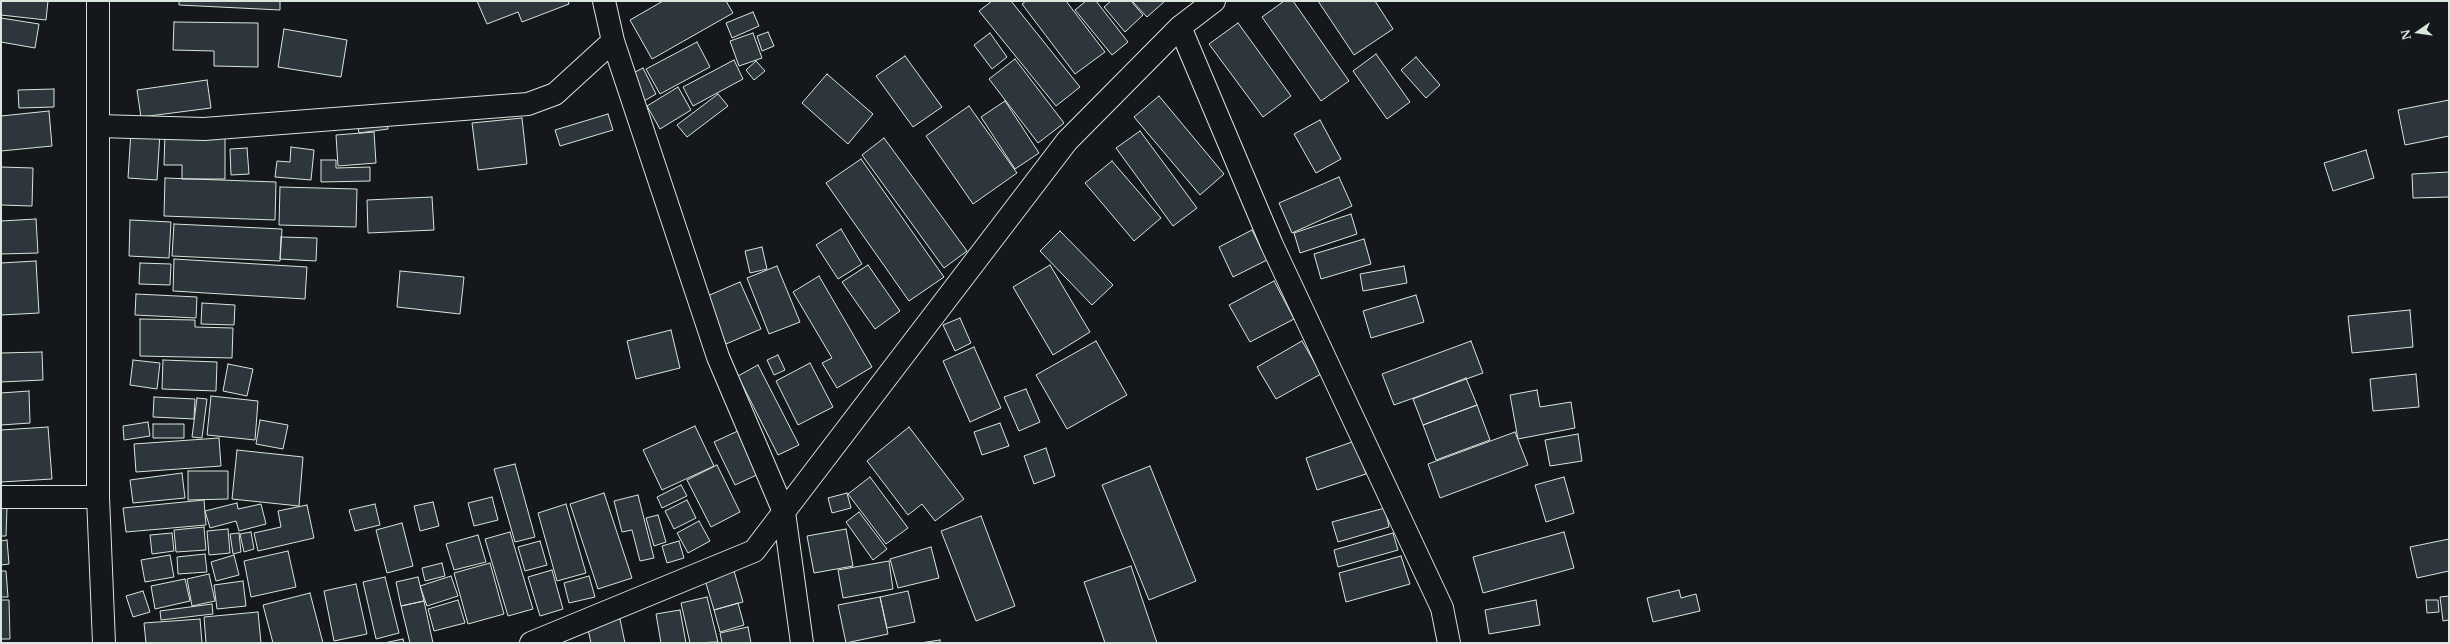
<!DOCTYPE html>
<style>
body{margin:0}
#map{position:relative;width:2450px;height:644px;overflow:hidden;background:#14181c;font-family:"Libre Baskerville",serif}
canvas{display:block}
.frame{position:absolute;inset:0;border:2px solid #d8e6dc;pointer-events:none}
.north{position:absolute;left:2398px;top:12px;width:40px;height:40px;-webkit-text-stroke:3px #14181c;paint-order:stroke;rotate:257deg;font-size:11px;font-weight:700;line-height:16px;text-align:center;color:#d8e6dc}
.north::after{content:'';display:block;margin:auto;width:14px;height:18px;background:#d8e6dc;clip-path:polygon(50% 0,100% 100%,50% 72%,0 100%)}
</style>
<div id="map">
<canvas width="2450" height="644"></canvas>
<div class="frame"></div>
<div class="north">N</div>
</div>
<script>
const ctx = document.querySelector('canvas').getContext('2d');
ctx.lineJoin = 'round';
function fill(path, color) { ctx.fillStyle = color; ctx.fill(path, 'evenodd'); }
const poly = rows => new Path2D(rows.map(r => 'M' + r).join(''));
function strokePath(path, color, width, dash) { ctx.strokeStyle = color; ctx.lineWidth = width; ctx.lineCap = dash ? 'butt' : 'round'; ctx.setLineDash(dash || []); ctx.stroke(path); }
const building = poly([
 [1,1,48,1,46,20,1,15,1,1],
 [179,1,280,1,280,10,179,5,179,1],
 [477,1,568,1,569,4,522,22,518,12,487,24,477,1],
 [663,1,726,1,733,13,652,59,630,20,663,1],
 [992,1,1011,1,1080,87,1056,106,979,11,992,1],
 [1026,1,1066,1,1105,52,1075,74,1022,4,1026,1],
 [1086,1,1096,1,1128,42,1112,55,1075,10,1086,1],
 [1111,1,1131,1,1143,15,1125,32,1104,7,1111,1],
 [1132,1,1165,1,1147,17,1132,1],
 [1284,1,1293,1,1349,81,1321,101,1262,17,1284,1],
 [1318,1,1375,1,1393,29,1354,55,1318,1],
 [753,12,759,26,732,38,726,23,753,12],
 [1,18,39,24,35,48,1,42,1,18],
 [174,22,258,23,258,67,214,66,214,51,173,50,174,22],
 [1238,23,1291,96,1263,117,1209,44,1238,23],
 [284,29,347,40,341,77,278,67,284,29],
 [768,32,774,46,762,51,757,36,768,32],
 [753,33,762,58,739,66,730,41,753,33],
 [990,33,1007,57,992,69,974,45,990,33],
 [697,42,710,67,660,94,646,69,697,42],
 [1376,54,1410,102,1387,119,1353,71,1376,54],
 [905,56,942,107,913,127,876,76,905,56],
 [1416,57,1440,85,1426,98,1401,70,1416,57],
 [1015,59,1064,123,1038,143,989,79,1015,59],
 [734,60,743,79,693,106,683,87,734,60],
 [756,61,765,71,754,80,746,70,756,61],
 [643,68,656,94,639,104,625,77,643,68],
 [827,74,873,114,848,144,802,103,827,74],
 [207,80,211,108,141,117,137,90,207,80],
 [678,87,691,110,660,129,647,106,678,87],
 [54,89,54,107,19,108,18,90,54,89],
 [718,94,728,106,687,137,677,125,718,94],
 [1159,96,1224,174,1200,195,1134,117,1159,96],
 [2449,100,2449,136,2405,145,2398,110,2449,100],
 [1005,101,1039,153,1015,169,981,117,1005,101],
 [969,106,1017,173,973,204,926,136,969,106],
 [49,111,52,146,1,151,1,116,49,111],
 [608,114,613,130,560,146,555,130,608,114],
 [386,118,388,129,359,133,357,122,386,118],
 [522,118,527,164,478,170,472,123,522,118],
 [1320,120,1341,159,1316,173,1294,134,1320,120],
 [131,131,160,133,157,180,128,178,131,131],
 [1140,131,1197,208,1173,226,1116,148,1140,131],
 [374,132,376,163,338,166,336,135,374,132],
 [165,133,225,134,225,179,182,179,182,165,164,165,165,133],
 [884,138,967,251,944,268,862,155,884,138],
 [291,147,314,150,311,180,275,177,277,161,290,162,291,147],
 [247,148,249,174,231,175,230,149,247,148],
 [2366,150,2374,178,2333,191,2324,163,2366,150],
 [861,159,944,277,909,301,826,183,861,159],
 [321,160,336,160,336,168,370,167,370,181,321,182,321,160],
 [1112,161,1161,218,1134,241,1085,183,1112,161],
 [1,167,33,168,32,206,1,205,1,167],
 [2449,172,2449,197,2413,198,2412,174,2449,172],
 [1339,177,1352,206,1292,233,1279,203,1339,177],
 [165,178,276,182,275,220,164,216,165,178],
 [280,187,357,189,356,227,279,225,280,187],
 [432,197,434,230,368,233,367,200,432,197],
 [1351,214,1357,234,1300,253,1294,233,1351,214],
 [36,219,38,253,1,254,1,221,36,219],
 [130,220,171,222,169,258,129,256,130,220],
 [174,224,282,229,280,261,172,256,174,224],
 [841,229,862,264,838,279,816,245,841,229],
 [1252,230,1267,260,1233,277,1219,247,1252,230],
 [1060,231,1113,285,1092,305,1040,251,1060,231],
 [281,237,317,238,316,261,280,259,281,237],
 [1364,239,1371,264,1321,279,1314,254,1364,239],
 [762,247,767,269,750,273,745,251,762,247],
 [174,259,307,267,305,299,173,291,174,259],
 [36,261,39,313,1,315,1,263,36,261],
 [140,263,171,264,170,285,139,284,140,263],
 [868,265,900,311,875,329,842,282,868,265],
 [1050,265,1090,332,1053,355,1013,287,1050,265],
 [777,266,800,322,769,334,747,278,777,266],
 [1404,266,1407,283,1363,291,1360,274,1404,266],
 [400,271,464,277,460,314,397,307,400,271],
 [819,276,872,367,837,388,822,363,832,358,793,292,819,276],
 [1274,281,1294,319,1250,342,1229,305,1274,281],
 [740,282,761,329,726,344,705,297,740,282],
 [136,294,197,297,196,318,135,315,136,294],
 [1416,295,1424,322,1371,338,1363,311,1416,295],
 [202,303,235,305,234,325,201,324,202,303],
 [2410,310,2413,347,2352,353,2348,316,2410,310],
 [960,318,971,343,955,351,943,325,960,318],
 [140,319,195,320,195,327,233,328,232,358,140,356,140,319],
 [671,330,680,368,636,379,627,341,671,330],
 [1096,341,1127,395,1067,429,1036,375,1096,341],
 [1302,341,1321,374,1276,399,1257,367,1302,341],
 [1471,341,1483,373,1394,405,1382,374,1471,341],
 [974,347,1001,408,970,422,943,361,974,347],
 [42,352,43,380,1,382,1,353,42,352],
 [778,355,785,370,774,375,767,360,778,355],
 [133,360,160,363,157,389,130,385,133,360],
 [163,360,217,362,216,391,162,389,163,360],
 [810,363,833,407,798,425,776,381,810,363],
 [228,364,253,369,247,396,223,391,228,364],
 [758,365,799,445,778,455,738,376,758,365],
 [2416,374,2419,407,2373,411,2370,379,2416,374],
 [1466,378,1477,405,1423,425,1413,399,1466,378],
 [1026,389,1040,422,1019,431,1004,397,1026,389],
 [1537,390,1540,407,1571,402,1575,428,1518,439,1510,395,1537,390],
 [29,391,30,423,1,425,1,393,29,391],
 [211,396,258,401,255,440,207,435,211,396],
 [154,397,195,399,194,419,153,417,154,397],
 [197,398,207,399,202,438,192,437,197,398],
 [1477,405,1490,440,1436,460,1423,425,1477,405],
 [260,420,288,425,283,449,256,444,260,420],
 [148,422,150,436,124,440,123,426,148,422],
 [1000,423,1009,446,982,455,974,432,1000,423],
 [153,424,184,424,184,438,153,438,153,424],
 [695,426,714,466,662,490,643,450,695,426],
 [48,427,52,479,1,482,1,430,48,427],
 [909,427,964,499,935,521,922,504,908,515,867,461,909,427],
 [740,430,761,473,735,485,714,442,740,430],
 [1515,432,1528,465,1440,498,1428,464,1515,432],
 [1578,434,1582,461,1550,466,1545,440,1578,434],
 [219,438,221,466,136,472,134,444,219,438],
 [1355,441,1366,474,1317,490,1306,458,1355,441],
 [1046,448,1055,476,1034,484,1024,456,1046,448],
 [237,450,303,457,299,506,232,499,237,450],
 [515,464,535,537,515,542,494,469,515,464],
 [717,465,740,512,711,527,687,480,717,465],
 [1150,466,1196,581,1149,600,1102,485,1150,466],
 [188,471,228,471,228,499,188,500,188,471],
 [182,473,185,498,133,503,130,480,182,473],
 [870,477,908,528,886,544,848,494,870,477],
 [1564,477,1574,513,1546,522,1535,485,1564,477],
 [681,485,687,496,662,508,657,497,681,485],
 [604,493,632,578,598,589,570,504,604,493],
 [847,493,851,508,832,513,828,498,847,493],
 [638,495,654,558,640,561,632,530,622,532,614,501,638,495],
 [492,497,498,520,474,526,468,503,492,497],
 [204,500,206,525,126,532,123,508,204,500],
 [687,500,696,518,674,529,665,511,687,500],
 [433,502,439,526,420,531,414,506,433,502],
 [237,503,238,509,261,504,266,524,239,531,236,521,210,528,205,511,237,503],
 [375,504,380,525,355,531,349,510,375,504],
 [566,504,586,573,557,581,538,513,566,504],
 [307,505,314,538,258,551,254,533,281,527,278,511,307,505],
 [1,507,7,507,6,536,1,536,1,507],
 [1385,508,1389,527,1338,542,1332,522,1385,508],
 [859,512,887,549,873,560,846,522,859,512],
 [658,515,666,542,654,546,646,518,658,515],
 [981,516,1015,606,976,621,941,531,981,516],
 [699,521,710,541,688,553,677,533,699,521],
 [402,523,413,566,387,573,376,530,402,523],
 [204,527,206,550,176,552,174,530,204,527],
 [228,529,230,553,209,555,207,531,228,529],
 [846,529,853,566,814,573,807,536,846,529],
 [251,532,254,549,244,552,240,534,251,532],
 [510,532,533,609,508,616,485,539,510,532],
 [1564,532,1574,568,1483,593,1473,557,1564,532],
 [172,533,174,551,152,554,150,535,172,533],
 [239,533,241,552,233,554,230,534,239,533],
 [1393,533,1398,550,1338,567,1334,550,1393,533],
 [478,535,486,562,454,570,446,544,478,535],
 [2449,539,2449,571,2417,578,2410,547,2449,539],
 [7,540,9,564,1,565,1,541,7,540],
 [540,541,547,565,525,571,518,547,540,541],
 [679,541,684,558,667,563,662,546,679,541],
 [931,547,939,578,898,588,890,559,931,547],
 [288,551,296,587,251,597,244,561,288,551],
 [205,554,207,572,178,574,177,557,205,554],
 [170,555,174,577,145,582,141,560,170,555],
 [234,555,239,575,216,581,211,562,234,555],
 [1401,556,1410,584,1346,602,1339,573,1401,556],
 [889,561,893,589,843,598,838,570,889,561],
 [442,563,445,576,425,581,422,568,442,563],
 [490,563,504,614,468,624,454,573,490,563],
 [1131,566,1157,643,1105,643,1084,582,1131,566],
 [552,570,563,609,540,616,528,577,552,570],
 [1,571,6,571,8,597,1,597,1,571],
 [734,571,743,602,714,610,705,580,734,571],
 [209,574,215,601,192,606,187,579,209,574],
 [451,576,458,596,427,606,420,586,451,576],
 [589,576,595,597,569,603,564,583,589,576],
 [385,577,399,633,376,639,363,582,385,577],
 [418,577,424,601,401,606,396,582,418,577],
 [185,579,190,601,155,609,151,586,185,579],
 [243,581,246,606,217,609,214,585,243,581],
 [356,584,367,634,334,641,324,591,356,584],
 [1679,590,1681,598,1696,594,1700,611,1653,622,1647,598,1679,590],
 [143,591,150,612,133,617,126,596,143,591],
 [908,591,915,622,887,628,880,597,908,591],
 [310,593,323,643,273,643,263,605,310,593],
 [2449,596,2449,620,2443,621,2440,597,2449,596],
 [707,597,718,642,690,643,681,603,707,597],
 [880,597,888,634,846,643,838,605,880,597],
 [1,600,9,600,10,639,1,639,1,600],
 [458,600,465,623,434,631,428,609,458,600],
 [1536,600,1540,625,1489,634,1485,610,1536,600],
 [2426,600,2438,600,2439,612,2427,613,2426,600],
 [424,601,433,643,410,643,401,606,424,601],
 [738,603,744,625,720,632,714,610,738,603],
 [212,604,213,614,161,620,160,611,212,604],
 [680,610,686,643,661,643,656,614,680,610],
 [258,612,261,643,206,643,204,617,258,612],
 [200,619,202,643,146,643,144,623,200,619],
 [620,619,625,643,591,643,587,625,620,619],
 [748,627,751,643,722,643,720,633,748,627],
 [403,639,404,643,384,643,403,639],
 [940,640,940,643,920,643,940,640]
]);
fill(building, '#2c363c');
strokePath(building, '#d8e6dc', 1);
const minor = poly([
 [604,1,613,41,718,357,784,512,802,643],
 [1180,27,1272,245,1442,608,1449,643],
 [98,126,204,129,528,104,555,94,613,41],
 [1,497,98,497],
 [531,643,754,551,1067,141,1180,27,1214,1]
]);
const secondary = poly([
 [98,1,98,497,104,643]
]);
strokePath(minor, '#d8e6dc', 24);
strokePath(secondary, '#d8e6dc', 24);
strokePath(minor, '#14181c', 22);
strokePath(secondary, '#14181c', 22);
</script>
